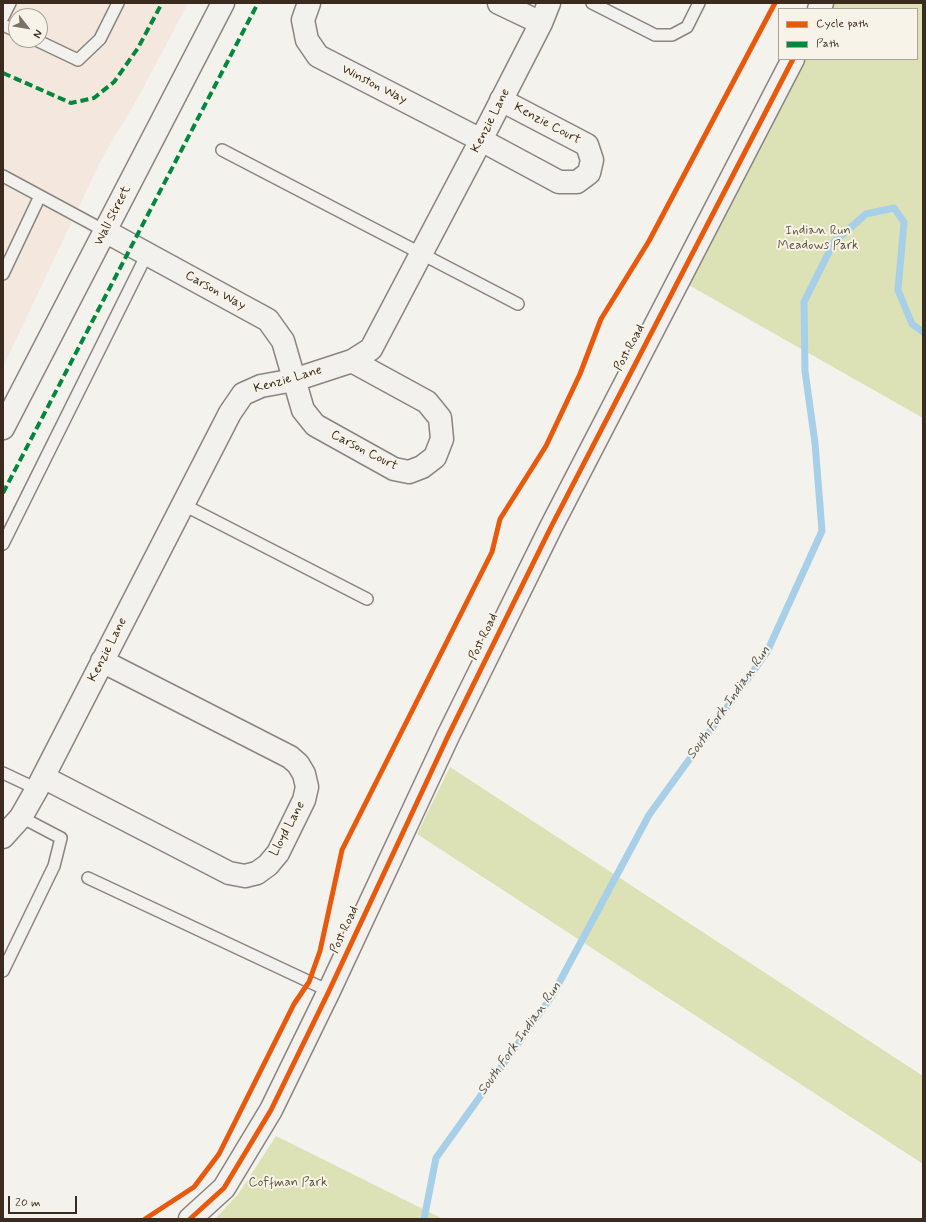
<!DOCTYPE html>
<style>
body{margin:0}
#map{position:relative;width:926px;height:1222px;overflow:hidden;background:#f4f2ec;font-family:Mynerve,sans-serif}
canvas{display:block}
.frame{position:absolute;inset:0;border:4px solid #3b2a1e;pointer-events:none}
.legend{position:absolute;left:778px;top:8px;width:140px;height:52px;box-sizing:border-box;background:#f7f3e8;border:1px solid #aca397;margin:0;padding:5px 7px;list-style:none;font-size:12px;color:#3b2a1e}
.legend li{display:flex;align-items:center;gap:8px;height:20px}
.legend b{width:20px;border:1px solid #aca397}
.north{position:absolute;left:8px;top:8px;width:40px;height:40px;box-sizing:border-box;background:#f7f3e8;border:1px solid #aca397;border-radius:50%;rotate:121deg;font-size:11px;font-weight:700;line-height:16px;text-align:center;color:#3b2a1e}
.north::after{content:'';display:block;margin:auto;width:14px;height:18px;background:#7c7066;clip-path:polygon(50% 0,100% 100%,50% 72%,0 100%)}
.scale{position:absolute;left:8px;top:1196px;width:69px;height:18px;box-sizing:border-box;border:2px solid #3b2a1e;border-top:0;padding-left:5px;font-size:12px;line-height:14px;white-space:nowrap;color:#3b2a1e;-webkit-text-stroke:3px #f7f3e8;paint-order:stroke}
</style>
<div id="map">
<canvas width="926" height="1222"></canvas>
<div class="frame"></div>
<ul class="legend">
<li><b style="height:5px;background:#e8590c"></b>Cycle path</li>
<li><b style="height:5px;background:#00873e"></b>Path</li>
</ul>
<div class="north">N</div>
<div class="scale">20 m</div>
</div>
<script>
const ctx = document.querySelector('canvas').getContext('2d');
ctx.lineJoin = 'round';
function fill(path, color) { ctx.fillStyle = color; ctx.fill(path, 'evenodd'); }
const poly = rows => new Path2D(rows.map(r => 'M' + r).join(''));
function strokePath(path, color, width, dash) { ctx.strokeStyle = color; ctx.lineWidth = width; ctx.lineCap = dash ? 'butt' : 'round'; ctx.setLineDash(dash || []); ctx.stroke(path); }
function label(font, color, halo, rows, align = 'center') {
  ctx.font = font + ' Mynerve,sans-serif'; ctx.lineWidth = 4; ctx.setLineDash([]); ctx.textBaseline = 'middle'; ctx.strokeStyle = halo; ctx.fillStyle = color; for (const [text, x, y, turn = 0] of rows) {
    ctx.save(); ctx.translate(x, y); ctx.rotate((+turn || 0) * Math.PI / 180); ctx.textAlign = isNaN(turn) ? turn : align; if (halo) ctx.strokeText(text, 0, 0); ctx.fillText(text, 0, 0); ctx.restore();
  }
}
fill(poly([
 [3,3,188,3,140,94,101,160,3,367],
 [16,16,40,16,40,40,16,40]
]), '#f3e7de');
fill(poly([
 [824,3,923,3,923,418,678,279,794,59,917,59,917,9,821,9],
 [450,767,923,1076,923,1164,417,834],
 [276,1136,443,1219,215,1219,239,1193]
]), '#dce2b6');
strokePath(poly([
 [424,1219,436,1158,552,996,649,815,767,652,822,531,815,443,805,371,804,302,834,242,866,214,894,208,904,222,898,290,912,324,923,332]
]), '#a8cfe8', 7);
const lane = poly([
 [592,3,655,35,672,35,687,27,699,3],
 [3,17,10,3],
 [3,25,16,31],
 [36,40,78,60,100,39,118,3],
 [222,150,518,304],
 [3,176,105,231],
 [3,274,40,196],
 [182,504,367,599],
 [3,544,147,254],
 [3,773,37,789],
 [88,878,329,991],
 [3,971,54,866,61,838,21,817]
]);
const street = poly([
 [309,3,303,20,307,40,318,56,481,140,559,182,577,182,589,173,592,160,587,145,501,100],
 [499,3,541,23],
 [105,231,268,320,283,341,303,410,315,425,394,469,409,472,422,467,435,457,442,439,440,418,427,402,352,361],
 [3,428,223,3],
 [43,777,229,873,245,876,257,873,268,865,278,853,304,800,307,787,304,774,298,764,290,757,102,661],
 [3,837,21,817,37,789,230,413,243,394,261,386,294,380,352,361,371,349,481,140,541,23,549,3]
]);
const secondary = poly([
 [819,9,822,3],
 [190,1219,224,1188,271,1110,329,991,448,736,551,527,793,59]
]);
strokePath(lane, '#898580', 14);
strokePath(street, '#898580', 25);
strokePath(secondary, '#898580', 25);
strokePath(lane, '#f2f1ed', 11);
strokePath(street, '#f2f1ed', 22);
strokePath(secondary, '#f2f1ed', 22);
strokePath(poly([
 [3,73,71,103,94,98,114,82,138,48,162,3],
 [3,493,258,3]
]), '#00873e', 4, [8, 4]);
strokePath(poly([
 [145,1219,194,1187,219,1154,294,1004,309,982,320,951,342,850,492,552,500,519,546,446,580,374,601,319,649,241,775,3],
 [190,1219,224,1188,271,1110,329,991,448,736,551,527,793,59]
]), '#e8590c', 5);
label('13px', '#3b2a1e', '#f7f3e8', [
 ["Winston Way",374,85,27],
 ["Kenzie Lane",491,121,-63],
 ["Kenzie Court",547,124,28],
 ["Wall Street",113,216,-63],
 ["Carson Way",215,291,29],
 ["Post Road",630,348,-62],
 ["Kenzie Lane",288,380,-16],
 ["Carson Court",364,451,27],
 ["Post Road",484,637,-64],
 ["Kenzie Lane",108,650,-63],
 ["Lloyd Lane",288,829,-62],
 ["Post Road",345,930,-65]
]);
label('13px', '#5e5539', '#f7f3e8', [
 ["Indian Run",818,231],
 ["Meadows Park",818,246],
 ["Coffman Park",288,1183]
]);
label('italic 14px', '#52575a', '#f7f3e8', [
 ["South Fork Indian Run",729,703,-55],
 ["South Fork Indian Run",520,1039,-55]
]);
</script>
